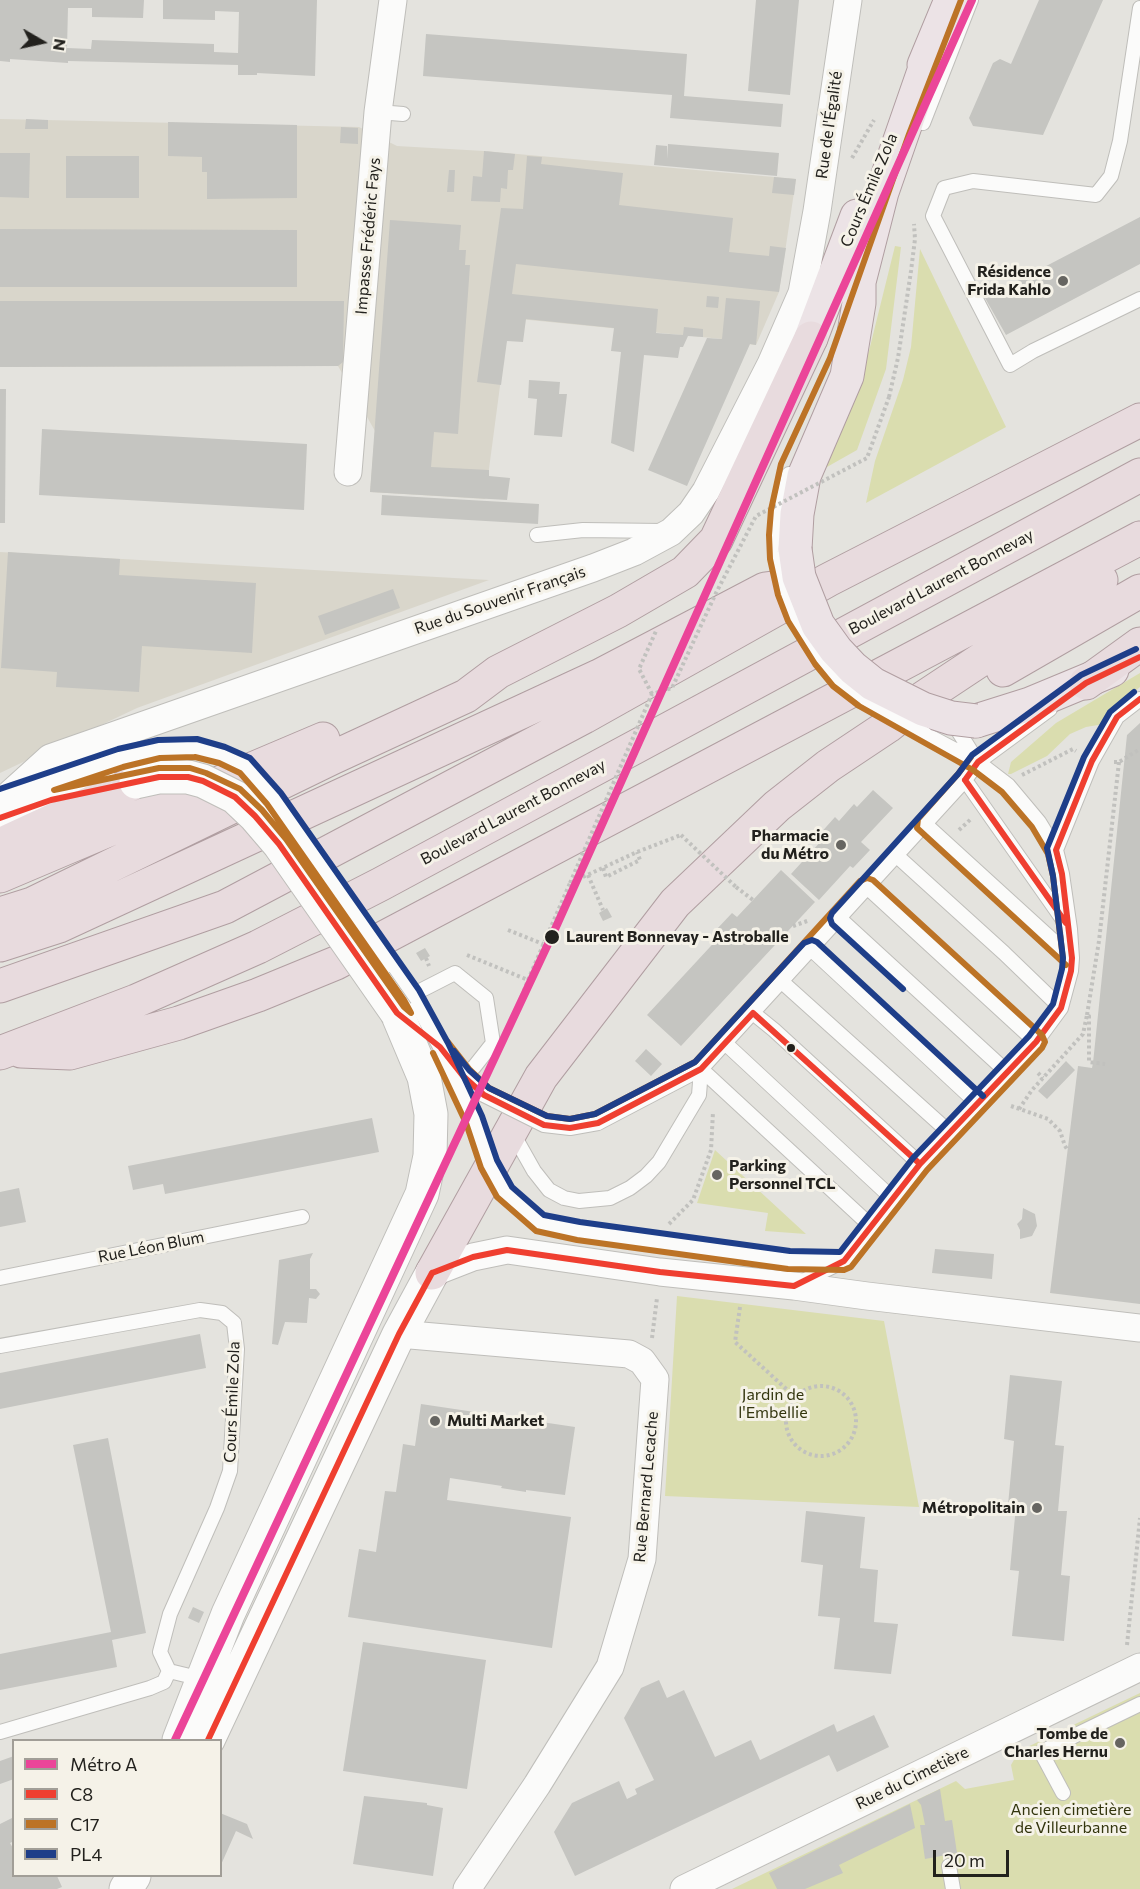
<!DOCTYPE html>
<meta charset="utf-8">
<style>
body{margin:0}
#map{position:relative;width:1140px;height:1889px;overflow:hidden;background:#e4e3de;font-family:Commissioner,sans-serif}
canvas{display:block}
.legend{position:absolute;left:12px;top:1739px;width:210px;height:138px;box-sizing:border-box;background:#f5f2e8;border:2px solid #a19e97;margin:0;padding:8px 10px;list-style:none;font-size:18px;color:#22211d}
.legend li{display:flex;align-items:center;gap:12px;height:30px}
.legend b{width:30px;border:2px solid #a19e97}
.north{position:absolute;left:12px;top:12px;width:60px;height:60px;-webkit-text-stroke:4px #f5f2e8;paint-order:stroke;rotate:99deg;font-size:16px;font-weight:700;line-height:24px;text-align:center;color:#22211d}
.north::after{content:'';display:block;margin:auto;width:21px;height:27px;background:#22211d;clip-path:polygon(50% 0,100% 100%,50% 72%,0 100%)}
.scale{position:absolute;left:933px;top:1850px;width:76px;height:27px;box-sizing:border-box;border:3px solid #22211d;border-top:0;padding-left:8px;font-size:18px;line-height:21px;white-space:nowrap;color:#22211d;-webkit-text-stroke:4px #f5f2e8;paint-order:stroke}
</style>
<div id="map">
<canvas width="1140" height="1889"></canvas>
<ul class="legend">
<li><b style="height:8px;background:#eb4599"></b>Métro A</li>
<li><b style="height:8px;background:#ef3f30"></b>C8</li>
<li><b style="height:8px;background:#bc7326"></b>C17</li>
<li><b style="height:8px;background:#1e3e89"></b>PL4</li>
</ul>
<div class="north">N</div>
<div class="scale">20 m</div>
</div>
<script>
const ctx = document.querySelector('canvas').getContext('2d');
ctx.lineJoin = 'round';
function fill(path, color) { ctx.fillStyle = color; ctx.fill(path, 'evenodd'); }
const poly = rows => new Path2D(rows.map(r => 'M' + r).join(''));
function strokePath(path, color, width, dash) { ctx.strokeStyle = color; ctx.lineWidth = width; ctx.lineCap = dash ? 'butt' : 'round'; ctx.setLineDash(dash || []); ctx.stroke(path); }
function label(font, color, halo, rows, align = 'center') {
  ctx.font = font + ' Commissioner,sans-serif'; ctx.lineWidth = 6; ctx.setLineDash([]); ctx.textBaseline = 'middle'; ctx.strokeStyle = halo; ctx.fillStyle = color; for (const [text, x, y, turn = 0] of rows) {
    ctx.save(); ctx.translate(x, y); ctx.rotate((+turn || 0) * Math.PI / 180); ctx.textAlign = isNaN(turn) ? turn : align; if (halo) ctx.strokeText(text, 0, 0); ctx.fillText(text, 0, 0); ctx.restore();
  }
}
fill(poly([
 [0,119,359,127,397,146,484,151,796,179,779,292,756,345,722,341,722,339,509,318,485,499,370,492,375,431,338,366,0,367],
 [0,552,489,580,137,708,0,773]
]), '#d9d6cb');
fill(poly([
 [895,246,901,247,886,369,857,450,811,476,869,351],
 [920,249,1006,427,866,503,875,461,903,380,911,347],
 [1140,673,1140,687,1121,703,1104,724,1086,727,1070,734,1047,756,1011,774,1008,774,1011,762,1056,723],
 [715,1150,806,1234,765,1231,768,1213,697,1203],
 [677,1296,884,1321,919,1507,665,1496],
 [1140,1693,1140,1889,732,1889,956,1781,965,1789,1014,1780,1011,1765,1019,1751]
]), '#daddaf');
fill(poly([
 [0,0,144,0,143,18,92,17,92,8,68,8,67,48,91,49,92,40,214,44,214,52,238,53,239,12,215,11,215,20,163,19,163,0,317,0,315,76,257,73,257,75,238,75,238,65,68,61,68,63,10,59,10,62,0,61],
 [756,0,799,0,790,95,748,91],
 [1039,0,1103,0,1043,135,973,126,969,118,993,63,1000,59,1011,64],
 [426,34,687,54,684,96,783,104,781,127,670,118,672,95,423,76],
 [26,119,48,120,48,129,25,129],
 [168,122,297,125,297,198,207,199,207,172,202,172,202,157,168,156],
 [341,127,358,128,358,144,340,143],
 [668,144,779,153,777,176,654,165,656,145,667,146,667,159],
 [484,151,515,154,513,170,508,170,507,189,501,188,500,202,471,201,473,176,482,177],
 [0,153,30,153,29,198,0,197],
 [66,156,139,156,139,198,66,198],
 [527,156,542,157,541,164,623,173,619,205,733,218,729,252,769,256,770,246,786,248,779,292,516,264,512,294,658,309,656,333,683,335,684,327,703,329,703,337,688,336,683,347,680,347,678,358,644,355,634,452,611,443,621,352,611,351,614,328,526,319,523,342,507,341,501,385,477,382,501,208,523,209],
 [449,170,455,170,454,192,447,192],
 [774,177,796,179,794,195,772,193],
 [1140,217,1140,264,1006,335,985,298],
 [390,220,461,225,459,250,466,250,465,265,470,265,458,434,434,432,431,467,489,470,489,476,510,478,507,500,370,492],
 [0,229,297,230,297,287,0,287],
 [707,296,719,297,718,308,706,307],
 [726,298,760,301,756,345,750,344,687,486,648,470,707,338,722,339],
 [0,301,344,301,343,362,338,366,0,367],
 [529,380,560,382,559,394,567,394,562,437,534,435,537,399,528,398],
 [0,389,6,389,5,523,0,523],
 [42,429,307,444,304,510,39,495],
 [382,495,539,504,538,524,381,515],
 [8,552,120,559,119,575,256,583,252,653,142,646,139,692,56,687,57,672,1,668],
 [393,589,400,608,325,635,318,616],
 [1140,723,1140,1304,1050,1293,1078,1066,1092,1068,1093,1063,1127,735],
 [873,790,893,808,861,842,870,850,853,868,850,866,819,900,791,874,822,840,818,836,835,817,839,821,854,804,857,807],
 [781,870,815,902,681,1046,647,1015,722,934,716,930,732,913,737,917],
 [607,908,612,917,603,921,599,913],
 [425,948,430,956,421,961,416,953],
 [646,1049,662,1064,651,1076,635,1061],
 [1066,1061,1075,1070,1047,1099,1038,1091],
 [372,1118,379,1152,165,1194,163,1184,133,1190,128,1166],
 [19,1188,26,1222,0,1227,0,1192],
 [1023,1208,1035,1214,1037,1226,1032,1236,1020,1239,1020,1230,1017,1224,1022,1219],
 [935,1249,994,1254,992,1279,932,1273],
 [313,1253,310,1259,310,1289,316,1289,320,1294,316,1299,309,1298,307,1323,285,1322,278,1345,272,1344,279,1260],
 [200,1334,206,1368,0,1409,0,1373],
 [1010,1375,1062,1381,1055,1445,1064,1446,1058,1511,1067,1511,1061,1575,1070,1576,1064,1641,1012,1636,1019,1571,1010,1570,1016,1506,1008,1505,1014,1441,1004,1439],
 [421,1404,575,1427,565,1495,526,1490,526,1492,501,1488,502,1486,450,1478,447,1500,571,1517,552,1648,348,1617,359,1549,376,1552,385,1491,396,1492,403,1444,415,1446],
 [108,1438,146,1633,112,1640,117,1667,0,1690,0,1654,111,1632,73,1445],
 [806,1511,865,1517,860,1568,878,1570,874,1622,898,1624,891,1674,834,1669,840,1618,818,1616,823,1565,801,1562],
 [193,1607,204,1612,199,1623,188,1618],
 [363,1642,486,1660,467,1789,343,1771],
 [659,1680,667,1698,684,1690,715,1757,751,1740,760,1760,834,1724,837,1732,874,1715,889,1747,837,1772,829,1755,575,1876,554,1832,572,1803,619,1781,627,1799,637,1794,635,1789,654,1780,624,1718,641,1688],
 [14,1756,14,1779,0,1784,0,1761],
 [940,1789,945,1821,952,1820,957,1853,925,1859,920,1825,925,1825,921,1805,917,1800],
 [364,1796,427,1803,427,1805,443,1808,433,1876,353,1864],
 [910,1804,915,1828,839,1865,843,1873,805,1889,777,1889,769,1873],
 [220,1813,247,1824,253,1839,236,1831,220,1867],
 [14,1817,14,1841,10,1843,14,1850,14,1876,57,1876,62,1887,57,1889,0,1889,0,1824]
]), '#c5c5c1');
const service = poly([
 [1140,8,1120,141,1111,176,1096,195,973,181,944,188,933,216,1010,365,1033,351,1140,299],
 [378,112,403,114],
 [923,123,971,0],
 [537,535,583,530,663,531],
 [779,558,778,536,780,511,789,474],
 [952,721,977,761],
 [965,780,1068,927],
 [25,790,121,758],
 [925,824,1072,958],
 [1056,850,1092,761,1117,717,1140,699],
 [897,856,1004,953,1061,1008],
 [867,887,1036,1042],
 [839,918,1007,1072],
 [811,949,977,1103],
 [390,965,412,995,440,1047,474,1120],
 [781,981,949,1132],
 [389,1000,412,995,455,973,486,998,493,1043,474,1067,463,1076],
 [753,1013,774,1030,920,1164],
 [725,1043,893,1199],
 [457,1069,484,1095],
 [701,1069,872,1227],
 [598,1123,701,1069,965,780,978,762,1050,709],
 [512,1132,534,1171,549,1190,564,1198,579,1201,610,1198,630,1188,646,1176,659,1162,699,1095,701,1069],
 [735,1253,789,1260,842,1261],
 [0,1278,302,1217],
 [799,1283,844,1261,920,1164,977,1103,1036,1042,1061,1008,1071,971,1072,958,1070,929,1062,874,1056,850,1039,822,1008,785,978,762,925,734],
 [0,1346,200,1310,222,1313,234,1323,237,1349,230,1471,217,1508,170,1614,160,1652,169,1671,202,1679],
 [0,1732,150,1688,164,1682,169,1671],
 [1063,1793,1041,1752,1140,1704],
 [949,1866,953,1889]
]);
const minor = poly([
 [348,472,378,112,393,0],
 [0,800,8,796,50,758,593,568,634,552,671,532,691,513,706,491,771,364,802,293,817,211,848,0],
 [432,1273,473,1257,507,1250,660,1272,794,1286,867,1296,1140,1328],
 [399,1334,629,1354,642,1361,655,1379,642,1559,610,1667,537,1785,467,1889],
 [684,1889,1140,1667]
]);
const secondary = poly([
 [0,818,51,800,107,788],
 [179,1740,228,1614,422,1194,430,1156,431,1114,424,1077,397,1013],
 [208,1740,399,1334,432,1273],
 [126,1889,134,1876]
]);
const primary = poly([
 [924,65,951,0],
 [811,338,857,216],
 [795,549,797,514,804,476,847,376,859,303,859,282,882,192,933,45],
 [976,721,1030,704,1112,670]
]);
const trunk = poly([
 [1003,670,1140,591],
 [1086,683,1140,644],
 [0,845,136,782],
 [0,876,323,739],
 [0,914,32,904,332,758,466,696,498,672,618,611,685,572,716,540,811,338],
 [0,945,59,926,599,676,765,589,803,584],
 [0,986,225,907,584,717,828,580,1140,420],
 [21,1051,70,1053,179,1023,258,995,336,963,1140,538],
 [0,1053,136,1001,258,947,381,884,1140,475],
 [432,1273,541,1077,675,903,777,806,828,766,888,726,923,698,1101,580]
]);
strokePath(service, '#bfbeba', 16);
strokePath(minor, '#bfbeba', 29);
strokePath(secondary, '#bfbeba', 35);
strokePath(primary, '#b09ea1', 35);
strokePath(trunk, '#b09ea1', 35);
strokePath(poly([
 [852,158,874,120],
 [889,397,898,358,911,271,915,239,914,224],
 [1114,762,1119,762,1140,749],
 [1022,775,1073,749,1076,751],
 [959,830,971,819],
 [603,868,606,877,640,860,637,852],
 [588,875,603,910],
 [736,887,753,900],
 [793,926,810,920],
 [508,930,543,944],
 [467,955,528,980],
 [426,958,429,966],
 [1087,1015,1099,941,1119,762],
 [511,1025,528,980,570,883,637,852,681,835],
 [1038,1073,1043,1078],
 [1011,1106,1048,1119,1060,1131,1065,1146,1067,1149],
 [1019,1109,1032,1090,1083,1034,1087,1015,1089,1016,1089,1062,1105,1064],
 [669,1224,693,1200,711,1150,713,1112],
 [740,1307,735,1342,795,1397],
 [652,1338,657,1298],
 '786 1421a35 35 0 1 1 70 0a35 35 0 1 1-70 0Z',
 [1127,1645,1140,1518]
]), '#c1c1be', 4, [3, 3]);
strokePath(service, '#fbfbfa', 14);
strokePath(minor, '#fbfbfa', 27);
strokePath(secondary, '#fbfbfa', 33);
strokePath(primary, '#ece3e6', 33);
strokePath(trunk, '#e8dbde', 33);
const serviceBridge = poly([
 [779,558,787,593,796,617,822,659,839,679,864,698,925,734],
 [121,758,159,749,196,748,222,755,245,766,274,798,390,965],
 [484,1095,544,1125,570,1128,598,1123],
 [474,1120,489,1164,505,1193,540,1223,578,1231,735,1253]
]);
const secondaryBridge = poly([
 [136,782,159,777,188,777,203,781,235,797,255,816,279,844,397,1013]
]);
const primaryBridge = poly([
 [795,549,799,577,818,625,836,650,853,668,873,684,923,709,951,718,976,721]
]);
strokePath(serviceBridge, '#bfbeba', 16, []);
strokePath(secondaryBridge, '#bfbeba', 35, []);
strokePath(primaryBridge, '#b09ea1', 35, []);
strokePath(poly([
 [652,694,639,669,656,631],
 [681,835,736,887],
 [570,883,652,694,672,688,716,593,756,516,867,458,889,397]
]), '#c1c1be', 4, [3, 3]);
strokePath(serviceBridge, '#fbfbfa', 14);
strokePath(secondaryBridge, '#fbfbfa', 33);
strokePath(primaryBridge, '#ece3e6', 33);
strokePath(poly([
 [965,780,1066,923],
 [965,780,978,762,1086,683,1140,657],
 [0,818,51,800,159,777,188,777,203,781,235,797,255,816,279,844,397,1013,440,1047,463,1076,484,1095,544,1125,570,1128,598,1123,701,1069,753,1013,920,1164],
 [432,1273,473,1257,507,1250,660,1272,794,1286,844,1261,920,1164,1036,1042,1061,1008,1071,971,1072,958,1062,874,1056,850,1092,761,1117,717,1140,699],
 [208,1740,399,1334,432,1273]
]), '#ef3f30', 6);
strokePath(poly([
 [961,0,909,134,830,358,781,464,771,510,769,535,770,559,778,595,788,621,815,664,833,686,859,706,973,770,1002,792,1032,827,1048,854,1053,876,1063,959],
 [195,757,219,763,240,773,267,804,404,1000,411,1013,404,1007,286,839,262,810,240,789,206,773,190,768,159,768,54,790,123,767,160,758,195,757],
 [971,757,958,774,918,819,917,828,1066,965],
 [433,1053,466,1123,481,1168,497,1197,536,1231,577,1240,788,1269,844,1270,851,1267,927,1170,1042,1048,1045,1042,1042,1035,873,880,867,878,860,881,695,1062,595,1114,570,1119,547,1116,489,1088,470,1070,448,1042]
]), '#bc7326', 6);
strokePath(poly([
 [0,789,118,749,158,740,197,739,225,747,250,758,281,793,419,990,448,1043,482,1116,497,1160,512,1187,544,1215,580,1222,790,1251,840,1252,913,1158,1029,1036,1053,1004,1062,969,1063,958,1053,876,1047,848,1084,757,1110,712,1134,692],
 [903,989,832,924,830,918,832,913,958,774,972,755,1081,675,1136,649],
 [454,1051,469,1070,489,1088,547,1116,570,1119,595,1114,695,1062,804,943,812,940,817,942,983,1096]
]), '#1e3e89', 6);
strokePath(poly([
 [175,1740,556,927,972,0]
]), '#eb4599', 8);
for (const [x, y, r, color] of [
 [1063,281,6,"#666561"],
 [841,845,6,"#666561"],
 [552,937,8,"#22211d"],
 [791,1048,5,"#22211d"],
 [717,1175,6,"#666561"],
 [435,1421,6,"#666561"],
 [1037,1508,6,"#666561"],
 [1120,1743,6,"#666561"]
]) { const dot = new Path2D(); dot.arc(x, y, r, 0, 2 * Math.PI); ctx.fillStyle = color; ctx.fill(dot); strokePath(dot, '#f5f2e8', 2); }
label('16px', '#22211d', '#f5f2e8', [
 ["Rue de l'Égalité",829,125,-82],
 ["Cours Émile Zola",869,190,-67],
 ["Impasse Frédéric Fays",368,236,-85],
 ["Boulevard Laurent Bonnevay",941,582,-28],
 ["Rue du Souvenir Français",500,600,-19],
 ["Boulevard Laurent Bonnevay",513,812,-28],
 ["Rue Léon Blum",151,1247,-11],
 ["Cours Émile Zola",232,1402,-88],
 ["Rue Bernard Lecache",646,1487,-85],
 ["Rue du Cimetière",912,1778,-26]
]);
label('bold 16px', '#22211d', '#f5f2e8', [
 ["Résidence",1051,272],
 ["Frida Kahlo",1051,290],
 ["Pharmacie",829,836],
 ["du Métro",829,854],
 ["Parking",729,1166,"left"],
 ["Personnel TCL",729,1184,"left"],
 ["Multi Market",447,1421,"left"],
 ["Métropolitain",1025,1508],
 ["Tombe de",1108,1734],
 ["Charles Hernu",1108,1752]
], 'right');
label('bold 16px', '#22211d', '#f5f2e8', [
 ["Laurent Bonnevay - Astroballe",566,937]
], 'left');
label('16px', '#33350e', '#f5f2e8', [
 ["Jardin de",773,1395],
 ["l'Embellie",773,1413],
 ["Ancien cimetière",1071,1810],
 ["de Villeurbanne",1071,1828]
]);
</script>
